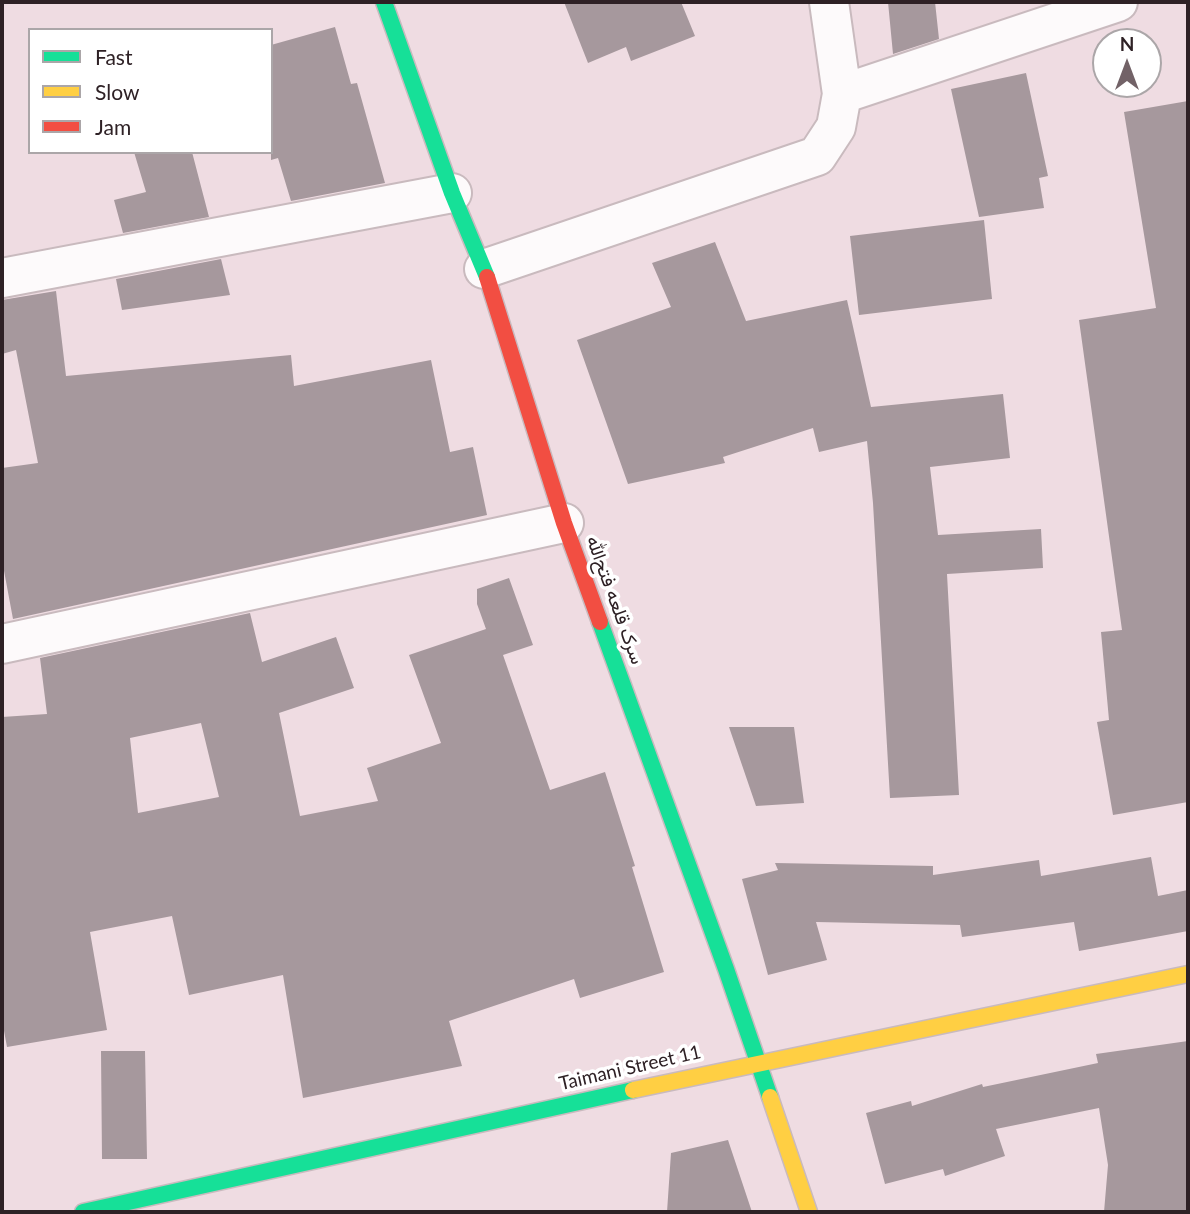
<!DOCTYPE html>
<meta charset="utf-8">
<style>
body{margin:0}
#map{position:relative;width:1190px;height:1214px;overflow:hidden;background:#efdce2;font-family:Lato,sans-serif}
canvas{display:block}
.frame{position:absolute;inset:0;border:4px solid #2e2125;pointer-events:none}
.legend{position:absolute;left:28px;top:28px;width:245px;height:126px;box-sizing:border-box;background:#fff;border:2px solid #aba6a8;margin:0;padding:9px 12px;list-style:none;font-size:21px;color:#2e2125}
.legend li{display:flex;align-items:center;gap:14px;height:35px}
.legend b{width:35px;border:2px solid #aba6a8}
.north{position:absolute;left:1092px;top:28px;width:70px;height:70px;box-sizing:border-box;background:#fff;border:2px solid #aba6a8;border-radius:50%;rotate:0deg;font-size:19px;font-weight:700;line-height:28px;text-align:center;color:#2e2125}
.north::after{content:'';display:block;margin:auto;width:24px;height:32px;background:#726267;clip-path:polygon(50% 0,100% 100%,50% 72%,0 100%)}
</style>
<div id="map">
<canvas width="1190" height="1214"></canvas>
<div class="frame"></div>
<ul class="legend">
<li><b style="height:9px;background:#16e098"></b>Fast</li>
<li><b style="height:9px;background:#ffcf43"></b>Slow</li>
<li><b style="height:9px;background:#f24e42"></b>Jam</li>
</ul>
<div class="north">N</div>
</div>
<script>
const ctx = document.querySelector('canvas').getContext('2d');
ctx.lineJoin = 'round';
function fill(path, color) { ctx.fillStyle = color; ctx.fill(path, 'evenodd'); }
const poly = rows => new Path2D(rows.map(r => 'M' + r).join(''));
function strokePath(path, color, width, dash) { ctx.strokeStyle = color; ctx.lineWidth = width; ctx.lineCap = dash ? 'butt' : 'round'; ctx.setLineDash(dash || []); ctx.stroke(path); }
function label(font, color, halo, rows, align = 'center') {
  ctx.font = font + ' Lato,Vazirmatn,sans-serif'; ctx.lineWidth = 7; ctx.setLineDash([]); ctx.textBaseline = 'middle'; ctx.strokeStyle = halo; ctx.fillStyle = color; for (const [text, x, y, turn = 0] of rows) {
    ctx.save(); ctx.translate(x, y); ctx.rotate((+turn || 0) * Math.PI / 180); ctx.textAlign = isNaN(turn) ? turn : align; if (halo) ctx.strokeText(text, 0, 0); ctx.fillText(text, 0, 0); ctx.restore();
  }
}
fill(poly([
 [564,2,681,2,695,36,631,61,626,47,588,63],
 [888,2,935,2,939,39,893,54],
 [335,27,351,84,357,83,385,183,291,201,278,158,271,160,271,45],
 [1026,73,1048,176,1039,178,1044,208,979,217,951,89],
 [1188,101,1188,802,1113,815,1097,722,1109,720,1101,632,1122,630,1079,320,1156,308,1124,112],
 [134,152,192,152,209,217,123,233,114,200,146,192],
 [984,220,992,299,859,315,850,236],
 [715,242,746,321,847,300,871,407,1003,394,1010,458,930,467,938,535,1041,529,1043,568,947,574,959,795,890,798,873,503,867,441,819,452,813,428,723,457,725,463,628,484,577,340,671,307,652,263],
 [221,259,230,295,122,310,116,279],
 [56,291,66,376,291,355,294,386,431,360,450,452,473,447,487,515,13,619,2,560,2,468,38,463,16,350,2,354,2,300],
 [509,578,533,645,503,655,550,790,605,772,635,866,632,867,664,972,580,998,574,979,449,1021,462,1066,303,1098,283,975,189,995,172,916,90,932,107,1030,7,1047,2,1020,2,717,47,714,40,658,250,613,262,662,336,637,354,688,279,713,300,816,378,801,367,768,441,743,409,655,486,629,477,604,477,589],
 [201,723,219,797,138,813,130,738],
 [729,727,794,727,804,803,756,806],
 [1151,857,1158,896,1188,890,1188,931,1079,951,1074,922,962,937,960,925,816,922,827,960,768,975,742,879,778,870,775,863,933,866,933,875,1039,860,1041,876],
 [1188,1041,1188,1212,1104,1212,1108,1165,1099,1108,996,1129,1005,1156,945,1176,943,1169,885,1184,866,1113,911,1101,912,1106,982,1084,983,1087,1098,1063,1096,1054],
 [101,1051,145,1051,147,1159,102,1159],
 [728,1140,752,1212,667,1212,671,1153]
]), '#a6989d');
const street = poly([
 [842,94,1118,2],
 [484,269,817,156,836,127,842,94,829,2],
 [2,278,452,193],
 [2,644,564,523]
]);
const fast = poly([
 [384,2,452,193,487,277],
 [600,622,726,969,770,1097],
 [83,1212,633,1090]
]);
const slow = poly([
 [633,1090,1188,974],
 [770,1097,809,1212]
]);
const jam = poly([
 [487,277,564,523,600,622]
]);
strokePath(street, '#c9babe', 42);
strokePath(fast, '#c9babe', 19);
strokePath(slow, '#c9babe', 19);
strokePath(jam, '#c9babe', 19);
strokePath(street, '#fdfafb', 38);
strokePath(fast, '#16e098', 16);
strokePath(slow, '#ffcf43', 16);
strokePath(jam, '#f24e42', 16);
label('19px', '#2e2125', '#fff', [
 ["سرک قلعه فتح‌الله",615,600,70],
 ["Taimani Street 11",630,1068,-13]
]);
</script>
